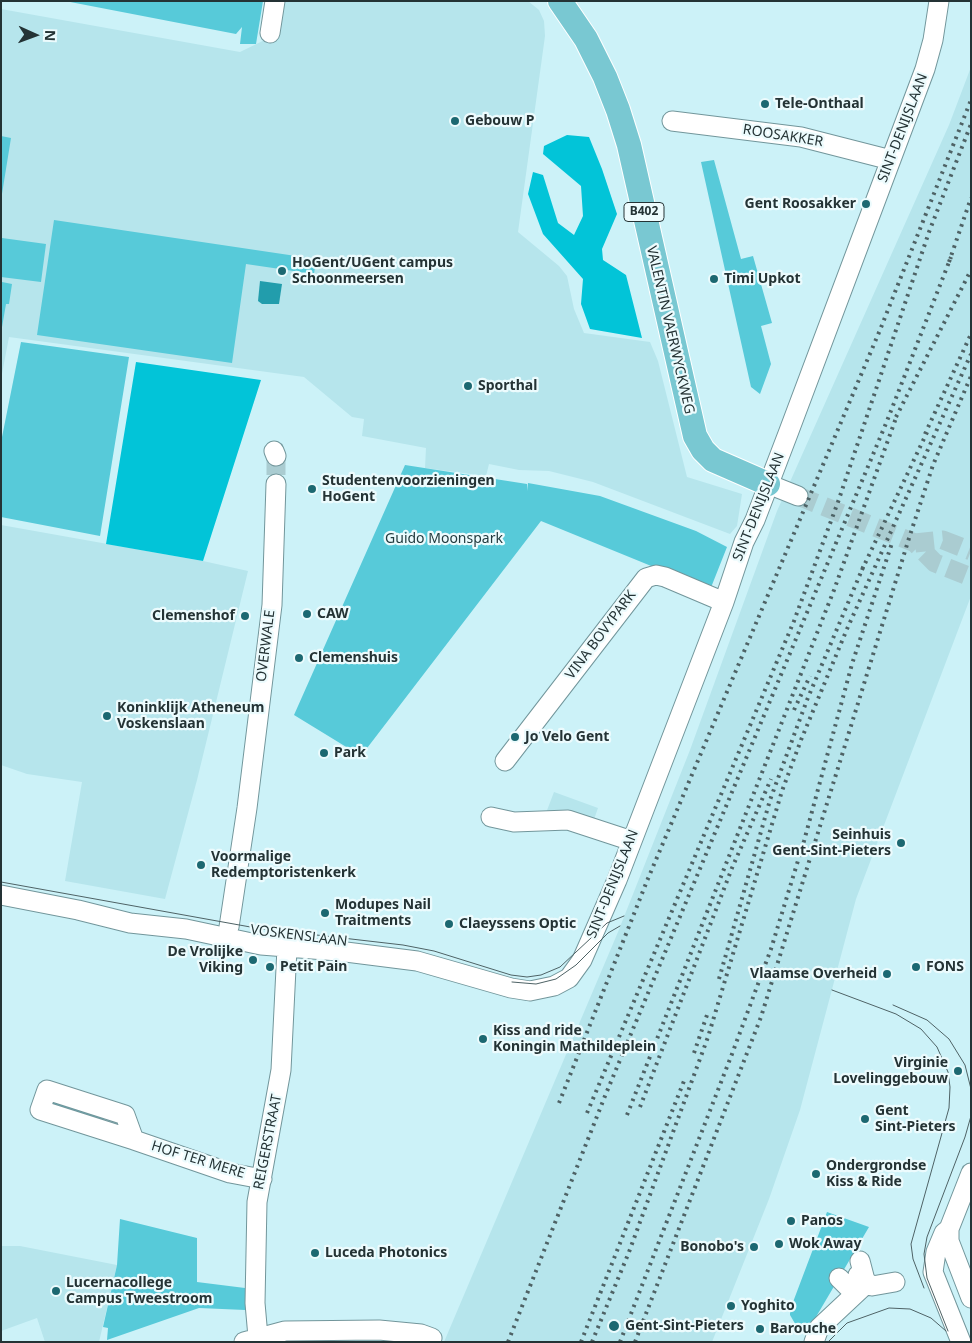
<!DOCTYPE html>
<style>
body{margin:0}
#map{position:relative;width:972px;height:1343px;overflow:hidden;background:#ccf2f8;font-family:"Noto Sans",sans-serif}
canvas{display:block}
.frame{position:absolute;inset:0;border:2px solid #243335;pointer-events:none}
.north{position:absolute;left:10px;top:10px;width:50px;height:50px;-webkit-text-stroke:4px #ecfbfd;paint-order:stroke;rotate:92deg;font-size:14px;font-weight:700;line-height:20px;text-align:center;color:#243335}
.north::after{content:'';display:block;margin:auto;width:18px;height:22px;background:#243335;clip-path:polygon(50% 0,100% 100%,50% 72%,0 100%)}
</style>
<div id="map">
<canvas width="972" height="1343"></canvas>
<div class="frame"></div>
<div class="north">N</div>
</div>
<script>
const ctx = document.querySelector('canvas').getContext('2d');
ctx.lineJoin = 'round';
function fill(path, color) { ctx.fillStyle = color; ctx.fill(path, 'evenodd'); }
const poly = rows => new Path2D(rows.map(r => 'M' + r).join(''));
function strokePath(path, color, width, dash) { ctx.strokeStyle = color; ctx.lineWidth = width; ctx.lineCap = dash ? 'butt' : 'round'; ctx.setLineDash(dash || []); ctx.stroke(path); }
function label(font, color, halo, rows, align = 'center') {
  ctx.font = font + ' "Noto Sans",sans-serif'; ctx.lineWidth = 4.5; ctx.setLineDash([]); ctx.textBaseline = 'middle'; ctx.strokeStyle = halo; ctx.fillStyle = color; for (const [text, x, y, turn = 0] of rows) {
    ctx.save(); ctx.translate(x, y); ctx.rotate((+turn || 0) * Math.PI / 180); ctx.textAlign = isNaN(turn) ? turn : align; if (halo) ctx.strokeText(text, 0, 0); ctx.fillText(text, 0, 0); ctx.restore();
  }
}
fill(poly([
 [284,1,528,1,539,10,544,21,545,36,518,232,559,266,567,276,574,309,584,333,650,342,658,361,687,477,742,494,737,526,730,534,593,482,549,471,519,470,489,464,486,476,425,468,426,448,362,436,364,419,352,417,304,377,9,337,1,379,1,9,240,52,279,33],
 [971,67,971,596,856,899,800,1110,769,1199,712,1342,444,1342,618,932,690,750,777,511,949,125],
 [1,525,203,561,248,571,197,780,165,899,65,881,82,782,27,774,1,765],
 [554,792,598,808,592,825,546,813],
 [1,1246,20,1246,117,1265,99,1342,45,1342,37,1318,1,1331]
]), '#b6e5ec');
fill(poly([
 [65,1,263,1,256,44,240,44,242,27,236,34],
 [1,136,11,138,1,200],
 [714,160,741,259,753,256,772,323,761,326,771,364,760,394,751,387,701,162],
 [54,220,316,259,314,274,246,264,232,363,37,335],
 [2,238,46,244,41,282,1,277],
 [2,282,12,284,9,304,6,304,1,333],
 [21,342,129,357,100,536,1,517,1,442],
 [405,465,527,484,527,491,528,483,600,496,696,531,727,547,710,590,541,521,361,756,294,715],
 [52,1101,104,1117,104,1119,103,1122,51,1104],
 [827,1212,869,1227,813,1322,805,1333,800,1332,790,1315,790,1310],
 [120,1219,197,1238,197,1282,245,1288,245,1310,199,1308,107,1340,108,1328,103,1327,117,1265]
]), '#57cad9');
fill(poly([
 [567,135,589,137,602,169,617,214,602,249,603,260,626,275,642,338,590,329,581,304,583,279,543,234,528,194,533,172,543,175,558,223,574,235,583,216,581,186,543,154,544,146],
 [136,362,261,380,203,561,106,544]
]), '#02c4d8');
fill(poly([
 [260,281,282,284,279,304,262,304,258,301]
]), '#229dac');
strokePath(poly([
 [276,456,276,484],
 [798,496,915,543,935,563,971,577],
 [915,543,943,540,971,551]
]), '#aaccd1', 19, [19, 9]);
const minor = poly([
 [270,33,275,1],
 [672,121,801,137,891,160],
 [274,451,276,456],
 [768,484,798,496],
 [505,761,646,578,656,575,665,577,724,602],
 [491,817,514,822,568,820,632,841],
 [1,895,78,910,130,923,186,929,261,945,338,951,417,961,511,988,530,991,554,986,569,978,582,960,617,880,724,602,744,542,755,520,789,431,925,69,933,40,939,1],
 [229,927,247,808,272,605,276,484],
 [134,1140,40,1110,47,1090,125,1115,134,1140,230,1173,262,1179],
 [971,1173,949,1229,949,1241,971,1298],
 [949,1229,944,1233,936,1252,933,1272,961,1342],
 [858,1275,872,1286,895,1282],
 [839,1278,855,1294],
 [258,1337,255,1303,257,1202,281,1070,287,948],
 [244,1342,285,1331,379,1330,421,1334,432,1338,430,1342],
 [814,1342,819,1328,866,1284,860,1261]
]);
const major = poly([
 [560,1,586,39,605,77,618,110,629,145,695,436,703,450,713,460,768,484]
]);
strokePath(minor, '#72969b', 21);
strokePath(major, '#fff', 26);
strokePath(minor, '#fff', 19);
strokePath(major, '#79c8d2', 24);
strokePath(poly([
 [1,882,256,928,403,945,434,951,511,975,527,977,541,975,560,967,607,923,624,916],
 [512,982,536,984,556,979,576,965,608,933,620,926],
 [832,990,896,1014,921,1029,937,1047,948,1072,950,1087,949,1108,911,1244,913,1259,924,1288],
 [893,1005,927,1020,949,1039,965,1065,971,1089],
 [948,1331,927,1278,924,1254,927,1237,965,1137,971,1116],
 [828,1342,847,1323,889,1308,910,1309,931,1318,946,1331]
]), '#4e6265', 1);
strokePath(poly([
 [949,262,971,198],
 [896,417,971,270],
 [925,434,971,334],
 [862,570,929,428],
 [794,710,810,676],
 [719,979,770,800,807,700,864,565],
 [694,1053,707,1015],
 [559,1103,647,881,880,330,971,100],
 [640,1107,732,868,771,779],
 [587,1113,794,621,838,502,929,232,971,124],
 [627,1115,834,590,896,418],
 [508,1342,605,1096,887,421,951,257],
 [581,1342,684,1081],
 [592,1342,629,1252,708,1037,782,791,801,740,847,629,971,354],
 [620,1342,732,1054,771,949,804,841,852,664,892,543],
 [635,1342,761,1017,910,535,933,465,971,376]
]), '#4e6265', 4, [2.5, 5]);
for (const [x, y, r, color] of [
 [765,104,5,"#1c6871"],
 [455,121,5,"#1c6871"],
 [866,204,5,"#1c6871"],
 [282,271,5,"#1c6871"],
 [714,279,5,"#1c6871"],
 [468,386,5,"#1c6871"],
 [312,489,5,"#1c6871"],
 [307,614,5,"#1c6871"],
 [245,616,5,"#1c6871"],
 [299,658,5,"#1c6871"],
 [107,716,5,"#1c6871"],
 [515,737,5,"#1c6871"],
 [324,753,5,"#1c6871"],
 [901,843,5,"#1c6871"],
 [201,865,5,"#1c6871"],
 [325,913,5,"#1c6871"],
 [449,924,5,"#1c6871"],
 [253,960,5,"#1c6871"],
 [270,967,5,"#1c6871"],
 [916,967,5,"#1c6871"],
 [887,974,5,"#1c6871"],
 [483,1039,5,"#1c6871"],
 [958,1071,5,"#1c6871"],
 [865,1119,5,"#1c6871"],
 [816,1174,5,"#1c6871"],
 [791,1221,5,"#1c6871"],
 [779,1244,5,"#1c6871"],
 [754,1247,5,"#1c6871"],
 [315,1253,5,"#1c6871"],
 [56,1291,5,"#1c6871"],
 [731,1306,5,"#1c6871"],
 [614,1326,6,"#1c6871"],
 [760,1329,5,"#1c6871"]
]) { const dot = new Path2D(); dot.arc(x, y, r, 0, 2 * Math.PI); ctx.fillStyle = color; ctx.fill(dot); strokePath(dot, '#ecfbfd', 2); }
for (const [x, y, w] of [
 [644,212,40]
]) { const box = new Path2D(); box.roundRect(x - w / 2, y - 9.5, w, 19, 4); ctx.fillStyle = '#ecfbfd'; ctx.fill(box); strokePath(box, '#243335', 1); }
label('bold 12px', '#243335', null, [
 ["B402",644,212]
]);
label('bold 14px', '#243335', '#ecfbfd', [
 ["Tele-Onthaal",775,104],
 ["Gebouw P",465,121],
 ["Gent Roosakker",856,204,"right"],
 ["HoGent/UGent campus",292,263],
 ["Schoonmeersen",292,279],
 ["Timi Upkot",724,279],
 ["Sporthal",478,386],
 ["Studentenvoorzieningen",322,481],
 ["HoGent",322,497],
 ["CAW",317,614],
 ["Clemenshof",235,616,"right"],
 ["Clemenshuis",309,658],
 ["Koninklijk Atheneum",117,708],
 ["Voskenslaan",117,724],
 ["Jo Velo Gent",525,737],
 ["Park",334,753],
 ["Seinhuis",891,835,"right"],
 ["Gent-Sint-Pieters",891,851,"right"],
 ["Voormalige",211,857],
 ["Redemptoristenkerk",211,873],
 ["Modupes Nail",335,905],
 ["Traitments",335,921],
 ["Claeyssens Optic",459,924],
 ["De Vrolijke",243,952,"right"],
 ["Viking",243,968,"right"],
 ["Petit Pain",280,967],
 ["FONS",926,967],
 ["Vlaamse Overheid",877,974,"right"],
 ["Kiss and ride",493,1031],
 ["Koningin Mathildeplein",493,1047],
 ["Virginie",948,1063,"right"],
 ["Lovelinggebouw",948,1079,"right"],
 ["Gent",875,1111],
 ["Sint-Pieters",875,1127],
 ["Ondergrondse",826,1166],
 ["Kiss & Ride",826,1182],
 ["Panos",801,1221],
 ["Wok Away",789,1244],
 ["Bonobo's",744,1247,"right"],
 ["Luceda Photonics",325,1253],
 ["Lucernacollege",66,1283],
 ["Campus Tweestroom",66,1299],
 ["Yoghito",741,1306],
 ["Gent-Sint-Pieters",625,1326],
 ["Barouche",770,1329]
], 'left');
label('14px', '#243335', '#ecfbfd', [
 ["SINT-DENIJSLAAN",903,128,-69],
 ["ROOSAKKER",783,136,9],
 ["VALENTIN VAERWYCKWEG",670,330,77],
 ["SINT-DENIJSLAAN",759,507,-68],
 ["VINA BOVYPARK",601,635,-53],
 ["OVERWALE",266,646,-83],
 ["SINT-DENIJSLAAN",613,884,-68],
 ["VOSKENSLAAN",299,936,7],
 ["REIGERSTRAAT",268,1142,-79],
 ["HOF TER MERE",198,1160,17]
]);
label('14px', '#223b3f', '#ecfbfd', [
 ["Guido Moonspark",444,539]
]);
</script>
